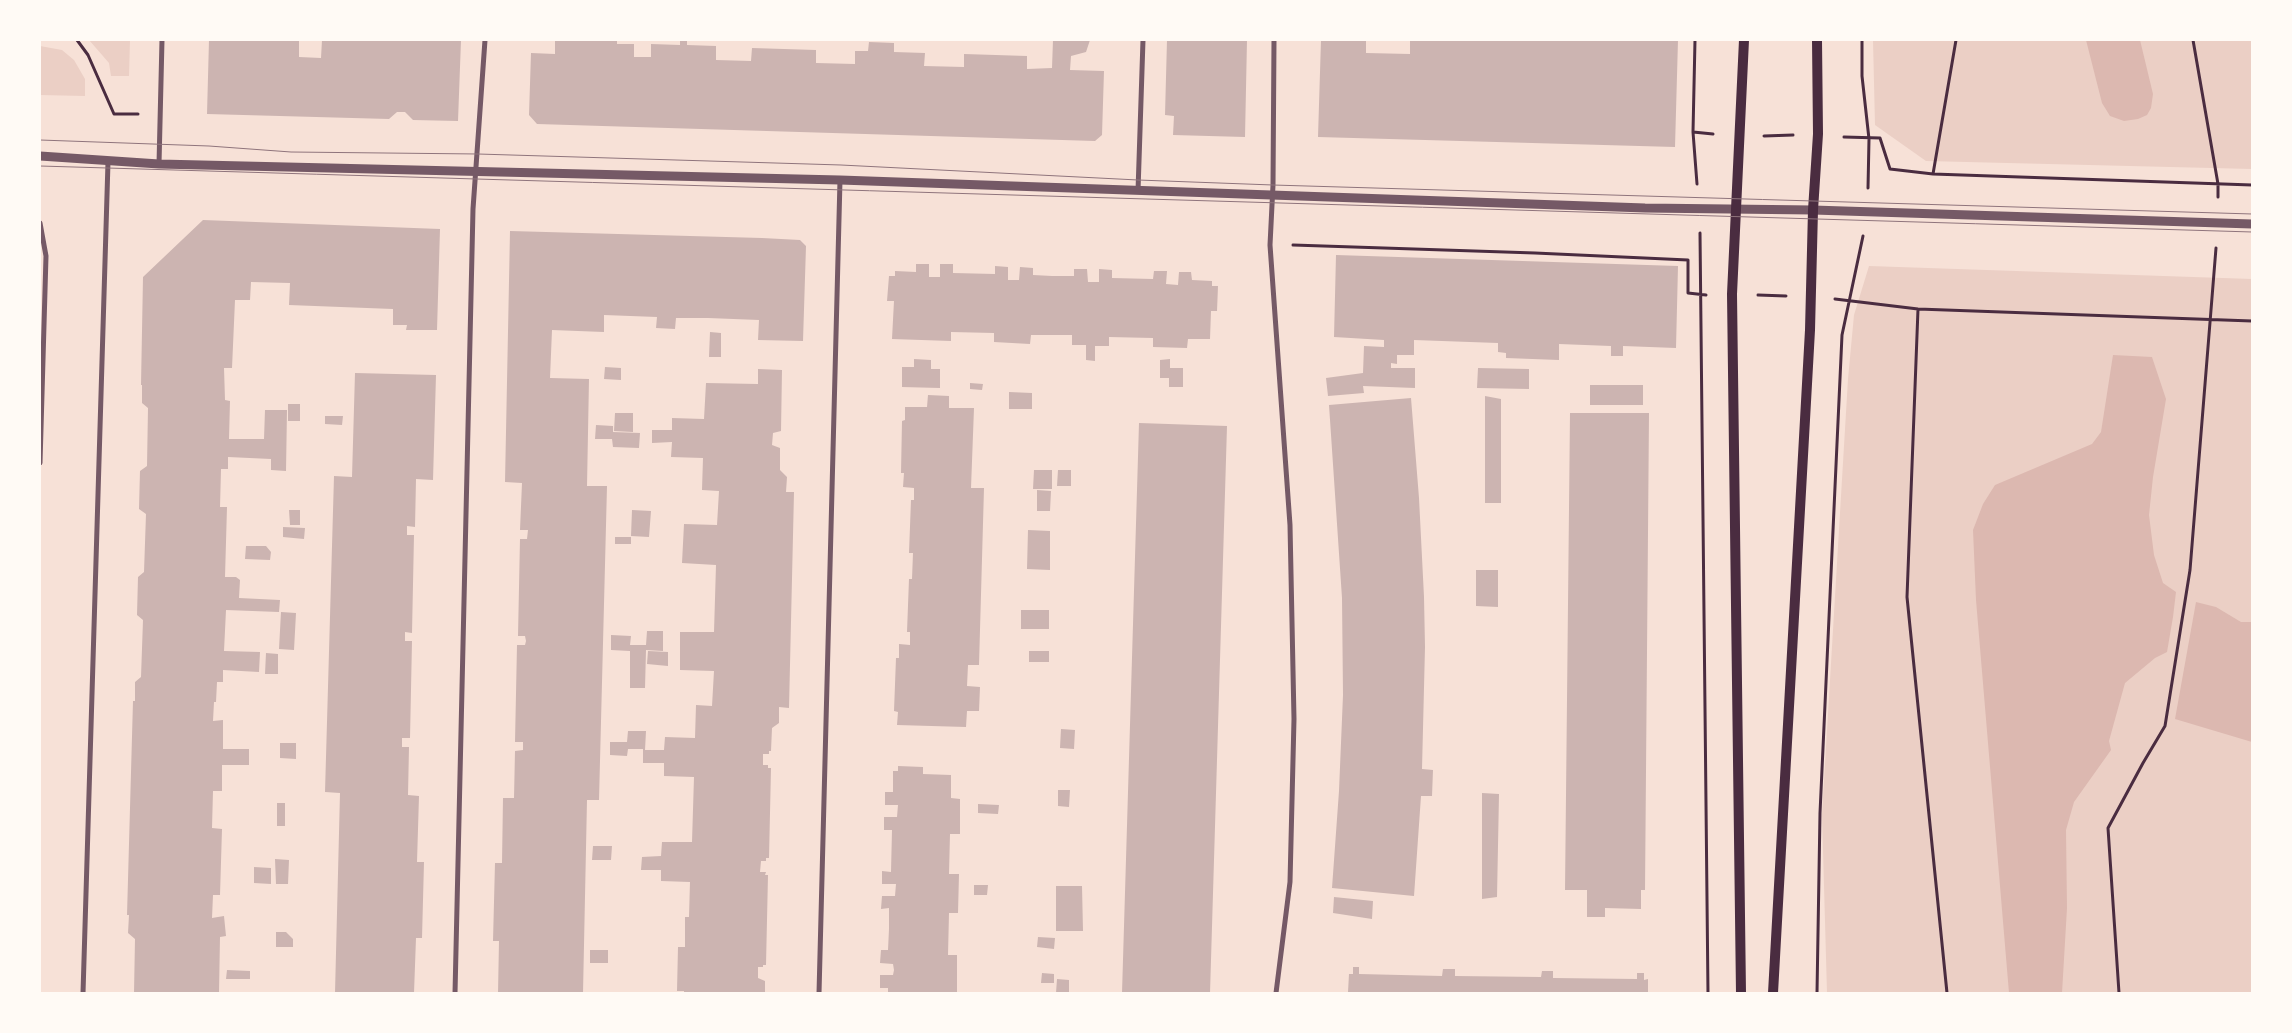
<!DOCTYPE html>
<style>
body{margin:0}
#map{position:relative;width:2292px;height:1033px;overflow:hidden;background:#f7e1d7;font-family:Lora,serif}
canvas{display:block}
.frame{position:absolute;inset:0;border:41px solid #fffaf5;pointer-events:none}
</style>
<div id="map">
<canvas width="2292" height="1033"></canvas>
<div class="frame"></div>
</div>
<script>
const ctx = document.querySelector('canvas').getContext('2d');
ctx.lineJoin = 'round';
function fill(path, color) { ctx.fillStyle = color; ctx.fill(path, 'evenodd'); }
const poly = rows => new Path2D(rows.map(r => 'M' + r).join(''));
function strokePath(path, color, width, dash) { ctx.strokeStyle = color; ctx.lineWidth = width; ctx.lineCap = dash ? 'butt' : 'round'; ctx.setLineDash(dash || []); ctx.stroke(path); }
fill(poly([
 [89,40,130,40,129,76,111,76,109,63],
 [1873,40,2252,40,2252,169,1926,161,1875,125],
 [40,46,62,50,74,60,85,79,85,96,40,95],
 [1869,266,2252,279,2252,993,1827,993,1822,814,1848,379,1854,315]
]), '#ebcfc5');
fill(poly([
 [2086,40,2140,40,2153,94,2151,108,2147,115,2138,119,2124,121,2110,116,2102,103],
 [2113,355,2152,357,2166,399,2153,477,2149,515,2154,555,2163,583,2176,592,2173,617,2167,652,2155,658,2125,683,2109,741,2111,750,2074,802,2066,830,2067,908,2062,993,2009,993,1976,600,1973,530,1983,504,1995,485,2092,444,2101,432],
 [2196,602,2216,607,2241,622,2252,622,2252,742,2175,719]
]), '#dcb8b0');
fill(poly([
 [209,40,299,40,299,57,321,58,322,40,461,40,458,121,413,120,405,112,397,112,389,119,207,114],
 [555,40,617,40,617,44,634,44,634,57,651,57,651,44,680,45,680,40,687,40,687,45,716,46,716,60,751,61,752,48,816,50,816,63,855,64,855,51,868,51,869,42,894,43,894,52,925,53,924,66,964,67,964,54,1027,56,1027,69,1052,68,1053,40,1090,40,1086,52,1071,56,1070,70,1104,71,1102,135,1095,141,537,124,529,115,531,53,555,54],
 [1167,40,1247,40,1245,137,1173,135,1174,116,1165,115],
 [1321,40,1366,40,1366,53,1410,54,1410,40,1678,40,1675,147,1318,137],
 [203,220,440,229,437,330,406,330,407,325,393,325,393,309,289,305,290,283,251,282,250,300,235,300,232,368,224,368,225,400,230,401,229,439,264,439,265,410,287,410,286,471,271,470,271,459,228,457,228,469,221,469,220,507,227,507,225,577,236,577,240,580,239,598,280,600,279,612,226,610,224,651,260,652,259,672,223,670,223,682,217,682,216,702,214,702,213,721,223,720,223,749,249,749,249,765,222,765,222,791,213,791,212,828,222,829,220,895,213,895,212,918,224,916,226,936,220,937,219,993,134,993,135,939,128,933,129,915,127,915,133,701,135,701,135,682,141,677,143,620,137,615,138,577,144,572,146,514,139,509,140,471,147,466,148,408,142,403,142,385,141,385,143,277],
 [510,231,762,238,800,240,806,246,803,341,758,340,759,320,708,318,676,318,675,329,656,328,657,317,604,315,604,332,552,330,550,378,589,379,587,486,607,486,599,800,587,800,583,993,498,993,499,941,493,941,495,863,502,863,503,798,514,798,515,751,523,750,523,742,515,742,517,645,525,645,526,641,525,636,518,636,520,539,527,539,528,530,520,530,522,483,505,482],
 [1336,255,1678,266,1676,348,1623,346,1623,356,1611,356,1611,346,1559,344,1559,360,1506,358,1506,353,1498,352,1498,343,1414,340,1414,355,1397,355,1397,364,1391,363,1391,368,1415,368,1415,388,1363,386,1364,393,1328,396,1326,378,1363,373,1364,346,1384,347,1384,340,1334,337],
 [916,264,929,264,929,277,940,277,940,264,953,264,953,273,995,274,995,266,1008,267,1008,280,1019,280,1020,267,1033,268,1033,275,1052,276,1074,276,1074,269,1087,269,1088,282,1099,282,1099,269,1112,270,1112,278,1153,279,1154,271,1167,271,1166,284,1178,285,1179,272,1191,272,1192,280,1212,281,1212,286,1218,286,1217,311,1211,311,1210,339,1188,339,1187,348,1153,347,1153,338,1109,337,1109,346,1095,346,1095,361,1086,360,1086,345,1072,345,1072,335,1031,335,1030,344,994,342,994,333,951,332,951,341,892,339,894,301,887,301,889,276,895,276,895,271,916,272],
 [710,332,721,333,721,357,709,357],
 [914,359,931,360,931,369,940,369,940,388,902,387,902,367,914,367],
 [1170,359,1170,368,1183,368,1183,387,1169,387,1169,378,1160,378,1160,360],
 [605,367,621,368,621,380,604,379],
 [1478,368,1529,369,1529,389,1477,388],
 [758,369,782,370,781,431,773,433,772,445,780,448,780,470,787,477,786,492,794,492,789,708,779,707,779,723,772,728,771,751,769,751,769,754,763,754,763,765,768,765,768,768,771,768,769,858,766,858,766,861,761,861,760,872,766,872,765,875,768,875,766,965,763,965,763,967,758,967,758,978,765,981,765,993,684,993,684,991,677,991,678,947,685,947,685,917,689,917,690,882,661,881,661,870,641,870,642,857,661,856,662,842,692,842,694,777,664,776,664,763,643,763,643,749,628,749,627,756,610,755,610,742,627,742,628,731,646,731,645,750,664,750,665,737,695,738,696,705,712,706,714,671,680,670,680,632,714,632,716,565,682,563,684,524,717,525,719,491,702,490,703,458,671,457,672,442,652,443,652,430,672,430,672,418,704,419,706,383,758,384],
 [355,373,436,375,433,480,416,479,415,527,407,526,407,535,414,535,412,633,405,632,405,641,412,641,410,738,402,738,402,747,409,747,408,795,419,796,417,862,424,862,422,938,416,938,414,993,335,993,340,793,325,792,334,476,352,477],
 [970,383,983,384,982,390,970,389],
 [1590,385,1643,385,1643,405,1590,405],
 [1009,392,1032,393,1032,409,1009,409],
 [928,395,949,396,949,408,974,408,971,488,984,488,979,665,968,665,967,686,980,687,979,711,967,711,966,727,897,725,898,712,894,711,896,658,899,658,899,644,910,645,910,632,907,632,909,579,912,579,913,553,909,553,911,500,914,500,914,488,903,487,904,473,901,473,902,421,905,420,905,407,927,407],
 [1485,396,1501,399,1501,503,1485,503],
 [1411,398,1419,498,1424,597,1425,647,1422,769,1433,770,1432,796,1421,796,1414,896,1332,888,1339,791,1343,695,1342,598,1329,405],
 [288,404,300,404,300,421,288,421],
 [615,413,633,413,633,432,614,431],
 [1570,413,1649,413,1645,890,1641,890,1641,909,1605,908,1605,917,1587,917,1587,890,1565,890],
 [325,416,343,416,342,425,325,424],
 [1139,423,1227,426,1210,993,1122,993],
 [596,425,613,426,613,432,640,433,639,448,613,447,612,439,595,439],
 [1034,470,1052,470,1052,489,1033,489],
 [1058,470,1071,470,1071,486,1057,486],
 [1037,490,1051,491,1050,511,1037,511],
 [289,510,300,510,300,525,290,525],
 [632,510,651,511,649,537,631,536],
 [283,527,305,528,304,539,283,537],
 [1028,530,1050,531,1050,570,1027,569],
 [615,537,631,537,631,544,615,544],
 [246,546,266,546,271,552,270,560,245,559],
 [1476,570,1498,570,1498,607,1476,606],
 [1021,610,1049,610,1049,629,1021,629],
 [281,612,296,613,294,650,279,649],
 [647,631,663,631,663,651,646,650,645,688,630,688,630,651,611,650,611,635,631,636,630,645,646,645],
 [648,651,668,652,668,666,647,664],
 [1029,651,1049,651,1049,662,1029,662],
 [266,653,278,654,278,674,265,674],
 [1061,729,1075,730,1074,749,1060,748],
 [280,743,296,743,296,759,280,758],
 [898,766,923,767,923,774,951,775,951,798,960,799,960,834,950,834,949,874,959,874,958,913,949,913,948,955,957,955,957,992,888,993,888,988,880,988,880,975,893,975,894,970,893,964,880,963,881,950,888,950,889,929,889,908,881,909,882,896,895,896,896,884,882,884,882,871,891,872,892,830,884,830,884,817,897,817,898,805,885,805,885,792,893,792,893,771,898,771],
 [1058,790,1070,790,1069,807,1058,806],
 [1482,793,1499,794,1497,897,1482,899],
 [277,803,285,803,285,826,277,826],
 [978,804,999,805,998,814,978,813],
 [593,846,612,846,611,860,592,860],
 [275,859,289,860,288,884,276,884],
 [254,867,271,868,271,884,254,883],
 [974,885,988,885,987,895,974,895],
 [1056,886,1082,886,1083,931,1056,931],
 [1334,897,1373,901,1372,919,1333,913],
 [276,932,286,932,293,939,293,947,276,947],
 [1038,937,1055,938,1054,949,1037,947],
 [590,950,608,950,608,963,590,963],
 [1353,967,1359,967,1359,974,1442,976,1443,969,1455,969,1455,976,1541,977,1542,971,1553,971,1553,978,1637,979,1637,973,1644,973,1644,980,1648,979,1648,993,1352,993,1348,992,1349,974,1353,974],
 [227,970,250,971,250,979,226,979],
 [1042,973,1054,974,1054,983,1041,983],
 [1057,979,1069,980,1069,993,1056,993]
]), '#ccb4b1');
strokePath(poly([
 [77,40,88,55,114,114,138,114],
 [1695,40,1693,132,1697,184],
 [1862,40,1862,76,1869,139,1868,188],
 [2193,40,2218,184,2218,197],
 [1693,132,1713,134],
 [1764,136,1793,135],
 [1844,137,1880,138,1890,169,1933,174,2252,185],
 [1933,174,1956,40],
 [1700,233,1708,993],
 [1293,245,1535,253,1688,260,1688,293,1706,295],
 [1758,295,1786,296],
 [1835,299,1918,309,2252,321],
 [1918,309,1907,597,1947,993],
 [1817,993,1820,813,1842,335,1863,236],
 [2119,993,2108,828,2143,763,2165,726,2190,570,2216,248]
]), '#4a2c40', 3);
strokePath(poly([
 [1274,40,1273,185,1270,245,1290,525,1294,719,1290,882,1276,993],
 [159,164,162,40],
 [1138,191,1143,40],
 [40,223,46,256,40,463],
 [83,993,108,162],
 [455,993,473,209,485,40],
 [819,993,840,180]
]), '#755966', 5);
strokePath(poly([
 [40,156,159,164,840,180,1645,208,1813,210,2252,224]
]), '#755966', 9);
strokePath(poly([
 [1741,993,1732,294,1744,40],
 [1773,993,1810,330,1813,210,1818,134,1817,40]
]), '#4a2c40', 10);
strokePath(poly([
 [40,140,209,146,291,152,478,154,841,165,1138,180,1273,185,2252,214],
 [40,166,2252,232]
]), '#8f747c', 1);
</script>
